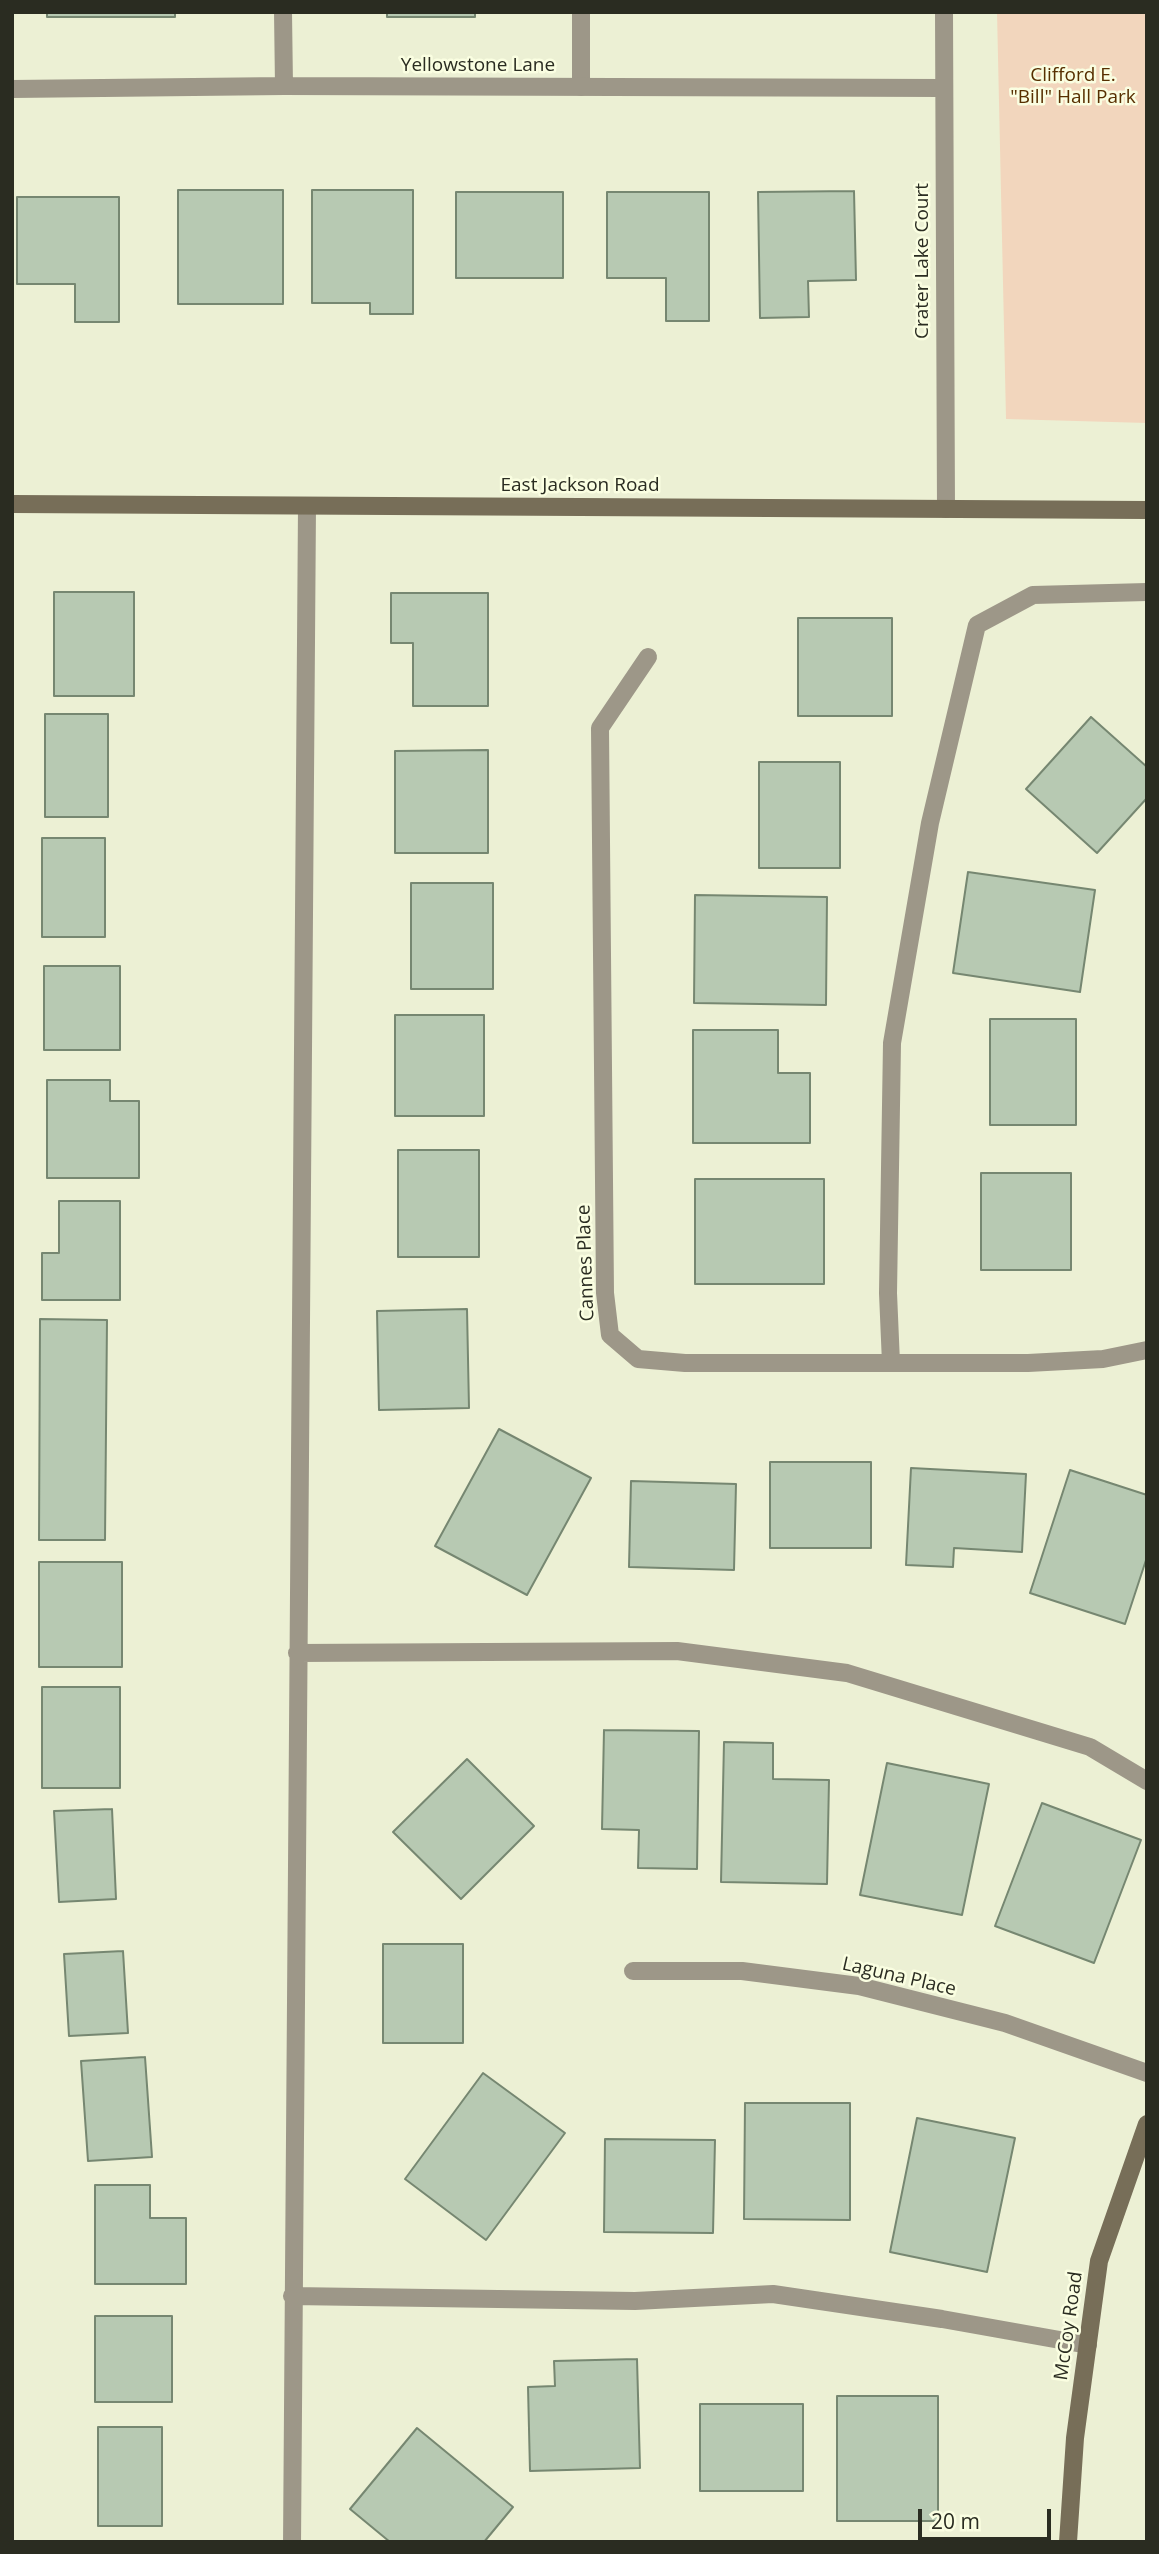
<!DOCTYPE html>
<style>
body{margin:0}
#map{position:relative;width:1159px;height:2554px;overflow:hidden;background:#ecf0d4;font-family:"Open Sans",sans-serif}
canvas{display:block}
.frame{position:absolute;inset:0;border:14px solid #2a2c21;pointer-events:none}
.scale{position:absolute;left:918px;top:2509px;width:133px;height:32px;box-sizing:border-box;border:4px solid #2a2c21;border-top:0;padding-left:9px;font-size:21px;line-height:24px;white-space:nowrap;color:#2a2c21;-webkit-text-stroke:5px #fafee1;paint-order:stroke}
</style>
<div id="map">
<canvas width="1159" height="2554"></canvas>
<div class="frame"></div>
<div class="scale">20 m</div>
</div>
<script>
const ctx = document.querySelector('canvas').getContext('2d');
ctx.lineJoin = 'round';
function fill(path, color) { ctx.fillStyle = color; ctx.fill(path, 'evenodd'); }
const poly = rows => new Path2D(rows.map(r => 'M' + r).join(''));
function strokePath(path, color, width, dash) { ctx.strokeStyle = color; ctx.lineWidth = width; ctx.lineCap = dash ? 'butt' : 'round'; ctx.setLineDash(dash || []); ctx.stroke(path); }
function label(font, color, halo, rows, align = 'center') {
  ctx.font = font + ' "Open Sans",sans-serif'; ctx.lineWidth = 5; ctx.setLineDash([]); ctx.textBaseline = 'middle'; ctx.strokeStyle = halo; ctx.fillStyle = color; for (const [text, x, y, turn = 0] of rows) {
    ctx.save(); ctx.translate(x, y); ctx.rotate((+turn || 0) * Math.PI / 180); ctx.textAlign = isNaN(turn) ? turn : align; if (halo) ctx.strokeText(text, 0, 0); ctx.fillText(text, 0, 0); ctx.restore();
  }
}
fill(poly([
 [997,12,1147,12,1147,423,1006,419]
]), '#f2d6bd');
const building = poly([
 [47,12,175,12,175,17,47,17,47,12],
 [387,12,475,12,475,17,387,17,387,12],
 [178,190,283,190,283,304,178,304,178,190],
 [312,190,413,190,413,314,370,314,370,303,312,303,312,190],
 [854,191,856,280,808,281,809,317,760,318,758,192,854,191],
 [456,192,563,192,563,278,456,278,456,192],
 [607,192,709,192,709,321,666,321,666,278,607,278,607,192],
 [17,197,119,197,119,322,75,322,75,284,17,284,17,197],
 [54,592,134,592,134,696,54,696,54,592],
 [391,593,488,593,488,706,413,706,413,643,391,643,391,593],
 [798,618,892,618,892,716,798,716,798,618],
 [45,714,108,714,108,817,45,817,45,714],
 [1091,717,1147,767,1147,798,1097,853,1026,789,1091,717],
 [488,750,488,853,395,853,395,751,488,750],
 [759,762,840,762,840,868,759,868,759,762],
 [42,838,105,838,105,937,42,937,42,838],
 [968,872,1095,890,1080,992,953,973,968,872],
 [411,883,493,883,493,989,411,989,411,883],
 [695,895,827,897,826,1005,694,1003,695,895],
 [44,966,120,966,120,1050,44,1050,44,966],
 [395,1015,484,1015,484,1116,395,1116,395,1015],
 [990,1019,1076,1019,1076,1125,990,1125,990,1019],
 [693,1030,778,1030,778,1073,810,1073,810,1143,693,1143,693,1030],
 [47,1080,110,1080,110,1101,139,1101,139,1178,47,1178,47,1080],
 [398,1150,479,1150,479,1257,398,1257,398,1150],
 [981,1173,1071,1173,1071,1270,981,1270,981,1173],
 [695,1179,824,1179,824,1284,695,1284,695,1179],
 [59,1201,120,1201,120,1300,42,1300,42,1253,59,1253,59,1201],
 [467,1309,469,1408,379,1410,377,1311,467,1309],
 [40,1319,107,1320,105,1540,39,1540,40,1319],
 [499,1429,591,1478,527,1595,435,1546,499,1429],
 [770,1462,871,1462,871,1548,770,1548,770,1462],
 [911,1468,1026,1474,1022,1552,954,1548,953,1567,906,1565,911,1468],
 [1070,1470,1147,1495,1147,1557,1125,1624,1030,1593,1070,1470],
 [631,1481,736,1484,734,1570,629,1567,631,1481],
 [39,1562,122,1562,122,1667,39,1667,39,1562],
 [42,1687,120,1687,120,1788,42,1788,42,1687],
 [604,1730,699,1731,697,1869,638,1868,639,1830,602,1829,604,1730],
 [724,1742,773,1743,773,1779,829,1780,827,1884,721,1882,724,1742],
 [467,1759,534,1826,461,1899,393,1832,467,1759],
 [887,1763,989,1784,962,1915,860,1895,887,1763],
 [1042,1803,1141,1840,1094,1963,995,1926,1042,1803],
 [112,1809,116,1899,59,1902,54,1811,112,1809],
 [383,1944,463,1944,463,2043,383,2043,383,1944],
 [123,1951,128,2033,69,2036,64,1954,123,1951],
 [145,2057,152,2157,88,2161,81,2061,145,2057],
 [483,2073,565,2133,486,2240,405,2179,483,2073],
 [745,2103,850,2103,850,2220,744,2219,745,2103],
 [917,2118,1015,2138,987,2272,890,2252,917,2118],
 [605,2139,715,2140,713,2233,604,2232,605,2139],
 [95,2185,150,2185,150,2218,186,2218,186,2284,95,2284,95,2185],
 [95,2316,172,2316,172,2402,95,2402,95,2316],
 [637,2359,640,2468,530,2471,528,2387,555,2386,554,2361,637,2359],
 [837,2396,938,2396,938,2521,837,2521,837,2396],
 [700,2404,803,2404,803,2491,700,2491,700,2404],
 [98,2427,162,2427,162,2526,98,2526,98,2427],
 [417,2428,513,2507,484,2542,390,2542,350,2509,417,2428]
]);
fill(building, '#b7c9b2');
strokePath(building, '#768771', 2);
strokePath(poly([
 [581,12,581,87],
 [891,1363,888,1293,892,1043,930,823,977,625,1033,595,1147,592],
 [297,1653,677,1651,847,1673,1090,1747,1147,1781],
 [292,2296,635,2301,773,2294,942,2319,1088,2345],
 [292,2542,307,506]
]), '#9d9788', 18);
strokePath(poly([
 [283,12,284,86],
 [944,12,946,509],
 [12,89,284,86,943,88],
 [648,657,600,728,605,1293,610,1335,638,1359,685,1363,1028,1363,1103,1359,1147,1350],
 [633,1971,742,1971,859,1986,1005,2023,1147,2073]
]), '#9d9788', 18);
strokePath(poly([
 [12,504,1147,510],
 [1068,2542,1075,2438,1099,2261,1147,2124]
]), '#776e58', 18);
label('19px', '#2a2c21', '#fafee1', [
 ["Yellowstone Lane",478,66],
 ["Crater Lake Court",923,261,-90],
 ["East Jackson Road",580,486],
 ["Cannes Place",586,1263,-92],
 ["Laguna Place",899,1977,13],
 ["McCoy Road",1069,2326,-82]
]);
label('19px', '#572f00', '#fafee1', [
 ["Clifford E.",1073,76],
 ["\"Bill\" Hall Park",1073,98]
]);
</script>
